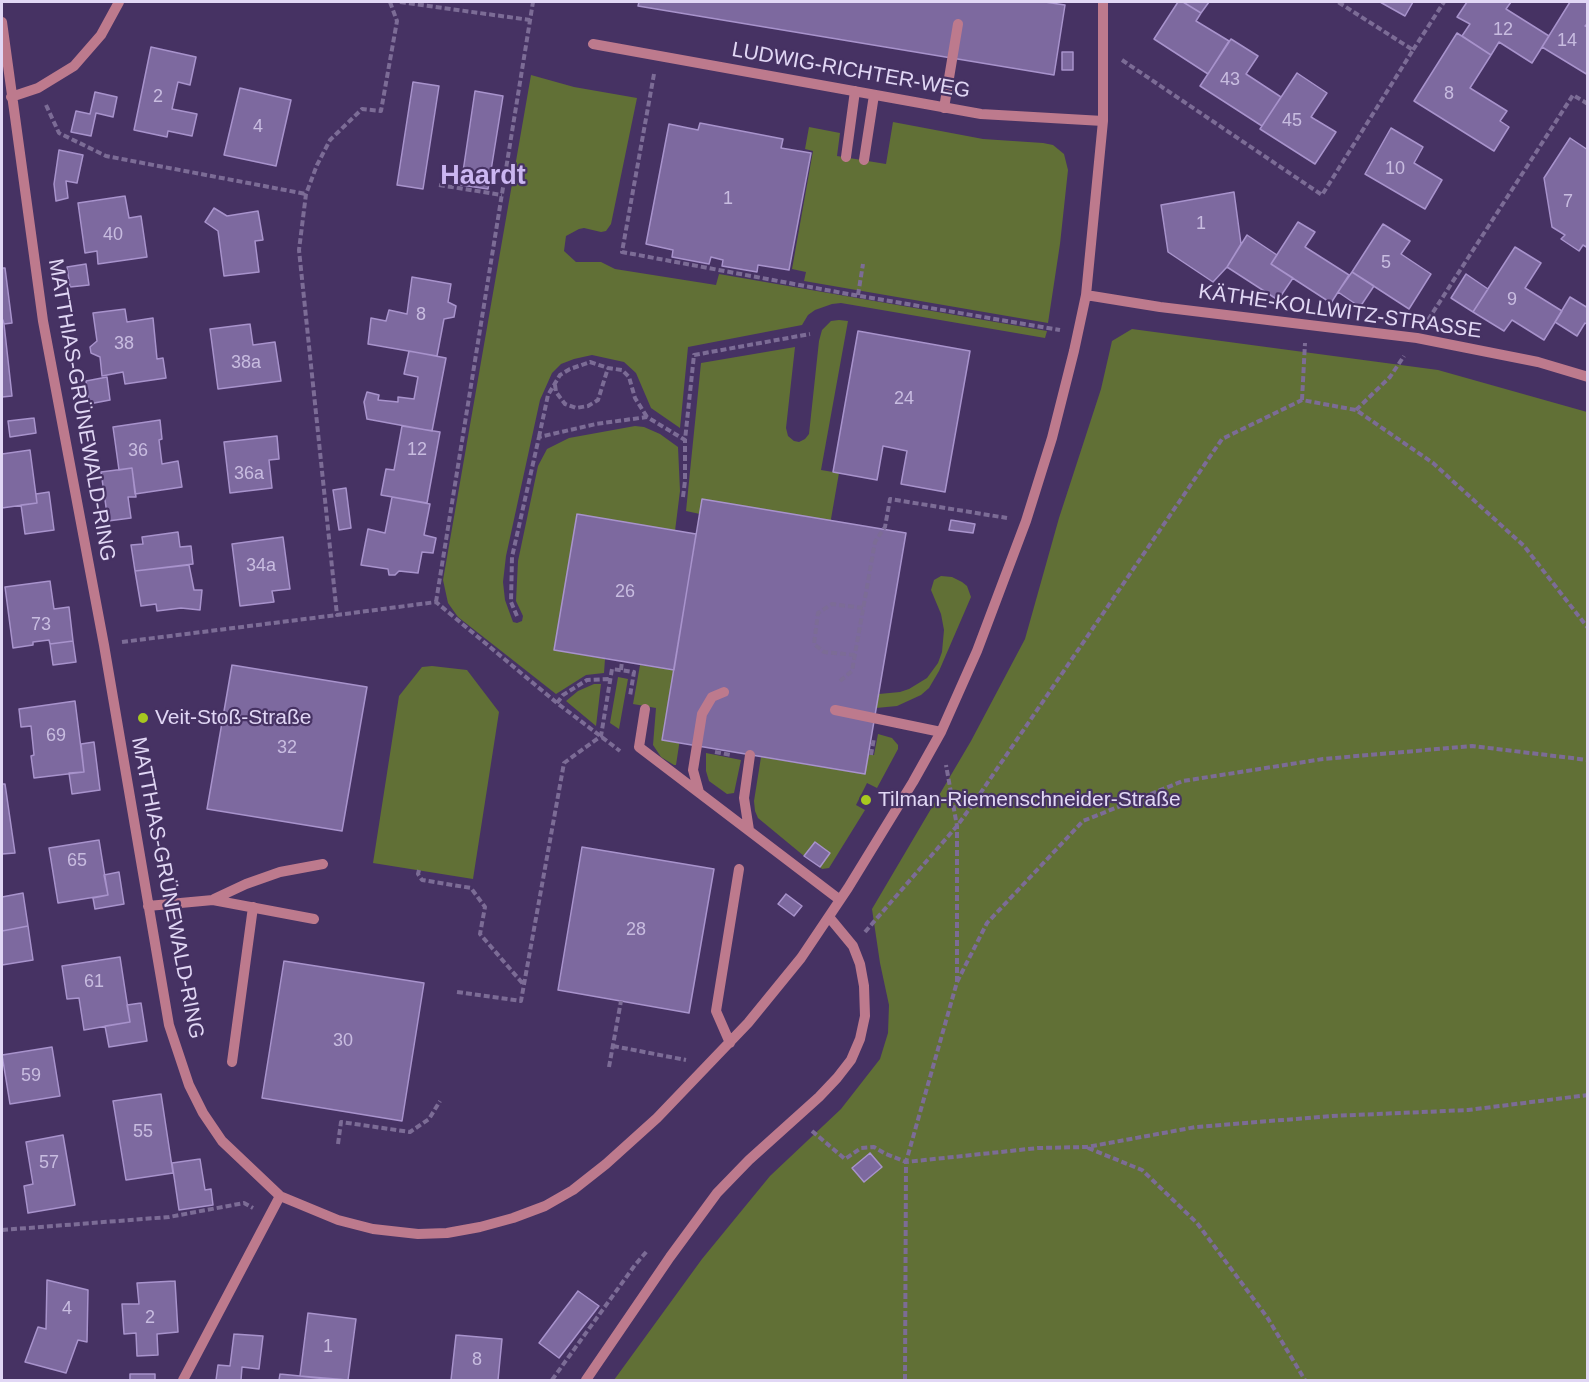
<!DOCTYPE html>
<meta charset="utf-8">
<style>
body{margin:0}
#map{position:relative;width:1589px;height:1382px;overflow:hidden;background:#463263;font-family:Helvetica,sans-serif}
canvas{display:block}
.frame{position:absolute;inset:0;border:3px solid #e1d7f5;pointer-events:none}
</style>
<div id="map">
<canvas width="1589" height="1382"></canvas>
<div class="frame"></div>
</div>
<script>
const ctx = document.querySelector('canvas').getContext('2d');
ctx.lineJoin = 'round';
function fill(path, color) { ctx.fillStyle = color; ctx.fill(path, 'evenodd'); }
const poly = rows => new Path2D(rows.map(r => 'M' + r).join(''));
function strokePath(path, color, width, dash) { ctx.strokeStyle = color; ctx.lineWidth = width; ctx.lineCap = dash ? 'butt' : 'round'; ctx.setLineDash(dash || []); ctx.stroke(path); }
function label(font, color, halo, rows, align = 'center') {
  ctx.font = font + ' Helvetica,sans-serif'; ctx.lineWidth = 4.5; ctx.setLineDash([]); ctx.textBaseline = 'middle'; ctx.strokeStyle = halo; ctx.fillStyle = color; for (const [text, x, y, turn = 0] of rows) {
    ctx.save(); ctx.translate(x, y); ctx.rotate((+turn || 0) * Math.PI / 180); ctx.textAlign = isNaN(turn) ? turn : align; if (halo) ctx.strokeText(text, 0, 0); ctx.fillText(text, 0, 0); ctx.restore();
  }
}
fill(poly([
 [531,75,574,87,637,98,611,224,606,231,601,232,584,228,579,229,566,236,564,251,576,262,601,262,615,269,716,285,719,274,1047,331,1045,338,841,303,832,304,815,310,808,315,802,325,688,347,680,428,651,408,636,373,624,362,592,355,574,359,561,364,552,373,540,400,506,556,503,582,505,600,513,622,517,623,522,621,523,616,516,601,518,561,538,466,547,449,569,438,635,426,644,427,660,434,678,447,680,491,675,531,555,650,605,659,604,673,586,675,556,694,458,617,448,603,443,580],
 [893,122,983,139,1043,143,1053,145,1064,154,1068,170,1060,244,1048,323,804,281,806,272,792,269,813,151,805,149,809,127,840,133,837,156,886,164],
 [839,320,848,321,821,470,839,473,808,651,685,706,676,765,674,765,661,757,653,745,656,708,633,704,640,665,674,670,700,514,686,511,701,363,795,347,786,428,788,436,794,441,799,442,805,439,809,434,819,341,822,330,831,321],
 [1132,329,1438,370,1587,412,1587,1380,614,1380,702,1259,770,1176,841,1109,880,1059,888,1033,889,1005,880,963,872,909,971,741,1025,639,1059,518,1101,389,1112,341],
 [941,576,952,577,962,582,967,586,971,597,939,671,929,688,921,695,897,706,876,708,879,694,900,692,909,689,927,678,938,663,942,652,944,630,941,614,931,590,934,580],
 [432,666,467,670,499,712,473,879,373,863,399,696,422,667],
 [618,677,628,679,619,729,610,723],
 [594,684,601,684,596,726,566,701,578,691],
 [878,734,892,738,898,745,898,749,877,788,867,783,856,805,865,810,829,868,822,869,820,867,830,853,815,842,804,856,758,818,755,811,754,801,761,757,865,774,868,755,874,755],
 [706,753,741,760,734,793,727,794,709,781,706,771]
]), '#617036');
const building = poly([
 [639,2,1045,2,1065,5,1054,75,638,6,639,2],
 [1178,2,1183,2,1201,13,1196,21,1229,41,1208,74,1154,39,1178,2],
 [1183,2,1209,2,1201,13,1183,2],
 [1380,2,1413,2,1405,16,1380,2],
 [1467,2,1511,2,1506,9,1549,36,1532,63,1499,42,1491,55,1462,36,1470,24,1457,17,1467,2],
 [1570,2,1588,2,1588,23,1585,26,1588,27,1588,75,1542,47,1570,2],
 [1457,33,1491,55,1470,88,1507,111,1500,121,1509,127,1494,151,1414,101,1457,33],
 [1231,39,1258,56,1246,74,1281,97,1262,126,1200,86,1231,39],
 [151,47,196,57,190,85,178,82,172,109,197,114,192,136,168,131,167,137,134,130,151,47],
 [1062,52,1073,52,1073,70,1062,70,1062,52],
 [1297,73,1327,93,1311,117,1336,132,1315,164,1260,129,1297,73],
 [413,82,439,86,423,189,397,185,413,82],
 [240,88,291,100,276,166,224,155,240,88],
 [475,91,503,96,488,189,461,185,475,91],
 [95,92,117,97,113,117,96,113,91,136,71,132,76,111,90,114,95,92],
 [700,123,783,139,781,148,811,153,789,270,758,265,757,272,722,266,723,260,711,257,709,264,672,257,673,250,646,244,669,124,698,130,700,123],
 [1391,128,1423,147,1414,163,1442,180,1425,209,1365,174,1391,128],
 [1570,138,1588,150,1588,248,1583,245,1579,251,1561,239,1565,235,1552,227,1544,178,1570,138],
 [59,150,83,155,77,183,66,181,68,198,56,201,54,184,59,150],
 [1234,192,1241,244,1227,267,1213,282,1168,252,1161,205,1234,192],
 [125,196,129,218,141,216,147,257,98,264,97,251,85,253,78,203,125,196],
 [214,208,227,216,258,211,263,240,255,241,259,272,224,276,218,231,205,222,214,208],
 [1298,222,1315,232,1305,247,1349,275,1331,303,1271,264,1298,222],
 [1383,224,1410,241,1401,254,1431,274,1409,309,1352,272,1383,224],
 [1247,235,1277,255,1271,264,1293,278,1278,300,1227,267,1247,235],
 [1515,247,1541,263,1525,288,1562,311,1544,340,1512,320,1504,331,1473,312,1515,247],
 [86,264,89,285,70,287,67,267,86,264],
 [2,268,5,268,12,323,4,324,3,320,2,320,2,268],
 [1352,272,1374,286,1360,307,1338,292,1352,272],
 [1466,274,1488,289,1473,312,1451,298,1466,274],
 [412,277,451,284,448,302,456,306,454,317,444,319,437,356,368,344,371,318,386,321,389,310,407,314,412,277],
 [1570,297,1588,308,1588,325,1585,323,1577,336,1555,322,1570,297],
 [125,309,127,322,153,318,157,359,163,358,166,378,125,384,123,372,102,376,100,357,91,353,90,347,97,341,93,313,125,309],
 [2,320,3,320,4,324,12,396,2,397,2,320],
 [250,324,253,345,275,342,281,381,218,389,210,329,250,324],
 [858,331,970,351,945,492,901,484,907,451,883,446,877,480,833,472,858,331],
 [409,351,446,358,432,431,367,419,364,402,367,392,379,395,378,400,398,402,398,397,414,399,418,377,404,374,409,351],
 [107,377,110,400,89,404,86,381,107,377],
 [34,418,36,433,10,437,8,421,34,418],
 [160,420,162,439,159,440,162,464,178,461,182,487,135,494,132,468,119,470,113,427,160,420],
 [402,426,440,432,427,503,381,495,386,469,394,470,402,426],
 [277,436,279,459,269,460,272,488,230,493,224,442,277,436],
 [30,450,37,503,2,508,2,454,30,450],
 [132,468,136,497,128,497,131,518,108,521,101,472,132,468],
 [346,488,351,528,339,530,333,490,346,488],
 [49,492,54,530,25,534,21,505,37,503,36,494,49,492],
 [392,497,430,504,424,535,436,538,433,553,422,552,418,573,399,571,395,575,389,575,388,569,361,565,368,529,385,533,392,497],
 [702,499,906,533,865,774,662,740,702,499],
 [577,514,696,534,674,670,554,650,577,514],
 [951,520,975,524,973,533,949,530,951,520],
 [178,532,180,547,191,546,193,564,135,571,131,545,143,544,142,537,178,532],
 [283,537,290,589,272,591,274,602,240,606,232,544,283,537],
 [189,565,194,590,202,590,200,610,181,608,157,611,156,604,141,606,135,571,189,565],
 [50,581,54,609,69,607,73,641,50,644,49,640,33,642,33,645,13,648,5,587,50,581],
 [73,641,76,662,53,665,50,644,73,641],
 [232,665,367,687,342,831,207,809,232,665],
 [75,701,84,772,34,778,31,756,34,755,31,726,21,727,19,709,75,701],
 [94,742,100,790,72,794,69,773,84,772,81,744,94,742],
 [2,784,5,784,15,853,2,854,2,784],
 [99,840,108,895,58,903,49,848,99,840],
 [815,842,830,853,820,867,804,856,815,842],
 [582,847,714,869,689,1013,558,990,582,847],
 [119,872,124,904,95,909,93,898,108,895,104,875,119,872],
 [23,893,28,926,2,931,2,897,23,893],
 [786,894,802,906,794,916,778,904,786,894],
 [28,926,33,960,2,965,2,931,28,926],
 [120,957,130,1022,84,1030,79,998,67,999,62,966,120,957],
 [284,961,424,983,402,1121,262,1098,284,961],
 [141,1003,147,1041,109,1047,105,1026,130,1022,127,1005,141,1003],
 [52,1047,60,1096,10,1104,2,1055,52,1047],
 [161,1094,173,1173,126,1180,113,1101,161,1094],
 [63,1135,75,1205,28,1213,24,1186,33,1184,26,1142,63,1135],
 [870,1153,882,1167,864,1182,852,1168,870,1153],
 [200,1159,205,1190,211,1189,213,1205,179,1210,172,1163,200,1159],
 [47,1280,88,1290,87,1342,78,1340,66,1373,25,1362,38,1327,46,1329,47,1280],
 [175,1281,178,1332,157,1334,158,1355,137,1356,136,1333,124,1334,122,1304,139,1304,137,1283,175,1281],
 [578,1291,599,1306,559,1358,539,1343,578,1291],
 [308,1313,356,1319,348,1380,300,1376,308,1313],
 [234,1334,263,1336,259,1369,242,1367,241,1380,216,1380,218,1365,230,1366,234,1334],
 [456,1335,502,1339,498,1380,451,1380,456,1335],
 [130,1374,155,1374,155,1380,130,1380,130,1374],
 [280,1374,300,1376,334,1380,279,1380,280,1374]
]);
fill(building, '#7d699f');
strokePath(building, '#a893cc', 1.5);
strokePath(poly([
 [390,2,397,21,381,111,362,109,330,140,317,165,306,194,299,250,337,615,436,602,557,703,620,751],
 [400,2,530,20],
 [1413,50,1444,2],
 [1122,60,1322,195,1413,50,1338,2],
 [654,74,622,252,848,294,1060,330],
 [46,105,59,133,106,156,306,194],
 [439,185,502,195],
 [858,295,863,264],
 [1428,320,1573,95,1588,104],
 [555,385,556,392,565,404,576,408,588,406,598,400,608,368],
 [1302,400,1305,343],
 [1356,410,1390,377,1404,356],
 [539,437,548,395,560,375,570,369,590,362,608,368,622,370,629,377,635,398,647,417],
 [683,497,685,481,685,440],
 [436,602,533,2],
 [517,616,511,602,512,557,539,437,596,424,647,417,685,440,694,355,810,334],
 [122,642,337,615],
 [855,655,824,652,814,644,818,613,832,604,863,608],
 [621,670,622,661],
 [840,681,852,671,875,542,885,527,890,499,1007,518],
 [557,703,563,695,587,680,611,679],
 [715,752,731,755],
 [871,755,874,738],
 [419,870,418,874,422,880,471,888,485,907,480,934,524,985],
 [865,932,957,826,973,804,1222,439,1302,400,1356,410,1433,463,1524,546,1588,628],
 [957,982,987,923,1083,821,1183,781,1323,759,1472,746,1588,760],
 [457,992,521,1001,564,763,601,736,612,669,634,672,630,696],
 [613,1046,686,1060],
 [609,1067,621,1001],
 [812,1131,845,1159,861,1148,874,1147,886,1154,906,1162,1038,1148,1087,1147,1196,1127,1332,1116,1468,1110,1588,1095],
 [338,1144,341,1122,410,1132,429,1119,440,1101],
 [1088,1148,1142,1170,1197,1223,1267,1317,1305,1380],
 [2,1230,169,1217,244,1203,253,1208],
 [552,1380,635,1265,647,1251],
 [905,1380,906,1162,957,982,957,826,946,765]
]), '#7c6c96', 4, [6, 3]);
strokePath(poly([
 [2,22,43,321,104,645,169,1025,189,1085,203,1113,222,1141,280,1196,338,1220,373,1229,418,1234,447,1233,480,1227,513,1218,545,1206,573,1190,606,1164,657,1118,748,1023,801,958,848,888,913,782,941,732,977,651,1026,521,1052,438,1074,351,1086,295,1103,121,1103,2],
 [593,44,981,114,1103,121],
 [11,97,38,88,74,66,101,35,119,2],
 [944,108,958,24],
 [846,157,855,91],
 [864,160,874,95],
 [1086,295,1160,307,1417,338,1538,362,1588,377],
 [645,709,639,747,840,900],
 [835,710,941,732],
 [699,792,693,770,702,714,712,697,724,692],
 [749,830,744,798,750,755],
 [214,899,246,884,280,872,323,864],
 [148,906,213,900,314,919],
 [730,1043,716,1011,739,869],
 [232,1062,253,907],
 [183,1380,280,1196],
 [586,1380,670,1257,717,1193,749,1160,819,1097,837,1078,851,1060,860,1039,865,1016,864,986,860,964,853,946,829,917]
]), '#bd7a8d', 10);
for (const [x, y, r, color] of [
 [143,718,6,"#a7c81f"],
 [866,800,6,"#a7c81f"]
]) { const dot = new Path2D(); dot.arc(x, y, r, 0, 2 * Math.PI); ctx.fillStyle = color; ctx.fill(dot); strokePath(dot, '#463263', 2); }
label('18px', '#c8bce0', null, [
 ["12",1503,30],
 ["14",1567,41],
 ["43",1230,80],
 ["8",1449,94],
 ["2",158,97],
 ["45",1292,121],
 ["4",258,127],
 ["10",1395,169],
 ["1",728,199],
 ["7",1568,202],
 ["1",1201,224],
 ["40",113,235],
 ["5",1386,263],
 ["9",1512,300],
 ["8",421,315],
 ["38",124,344],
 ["38a",246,363],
 ["24",904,399],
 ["12",417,450],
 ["36",138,451],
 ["36a",249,474],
 ["34a",261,566],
 ["26",625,592],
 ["73",41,625],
 ["69",56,736],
 ["32",287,748],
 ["65",77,861],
 ["28",636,930],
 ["61",94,982],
 ["30",343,1041],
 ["59",31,1076],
 ["55",143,1132],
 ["57",49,1163],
 ["4",67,1309],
 ["2",150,1318],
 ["1",328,1347],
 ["8",477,1360]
]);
label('21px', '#e1d7f5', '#463263', [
 ["LUDWIG-RICHTER-WEG",851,71,10],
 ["KÄTHE-KOLLWITZ-STRASSE",1340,312,8],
 ["MATTHIAS-GRÜNEWALD-RING",81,410,80],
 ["MATTHIAS-GRÜNEWALD-RING",167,888,79]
]);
label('21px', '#e1d7f5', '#463263', [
 ["Veit-Stoß-Straße",155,718],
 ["Tilman-Riemenschneider-Straße",878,800]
], 'left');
label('bold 27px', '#cbb6f1', '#463263', [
 ["Haardt",483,177]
]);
</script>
